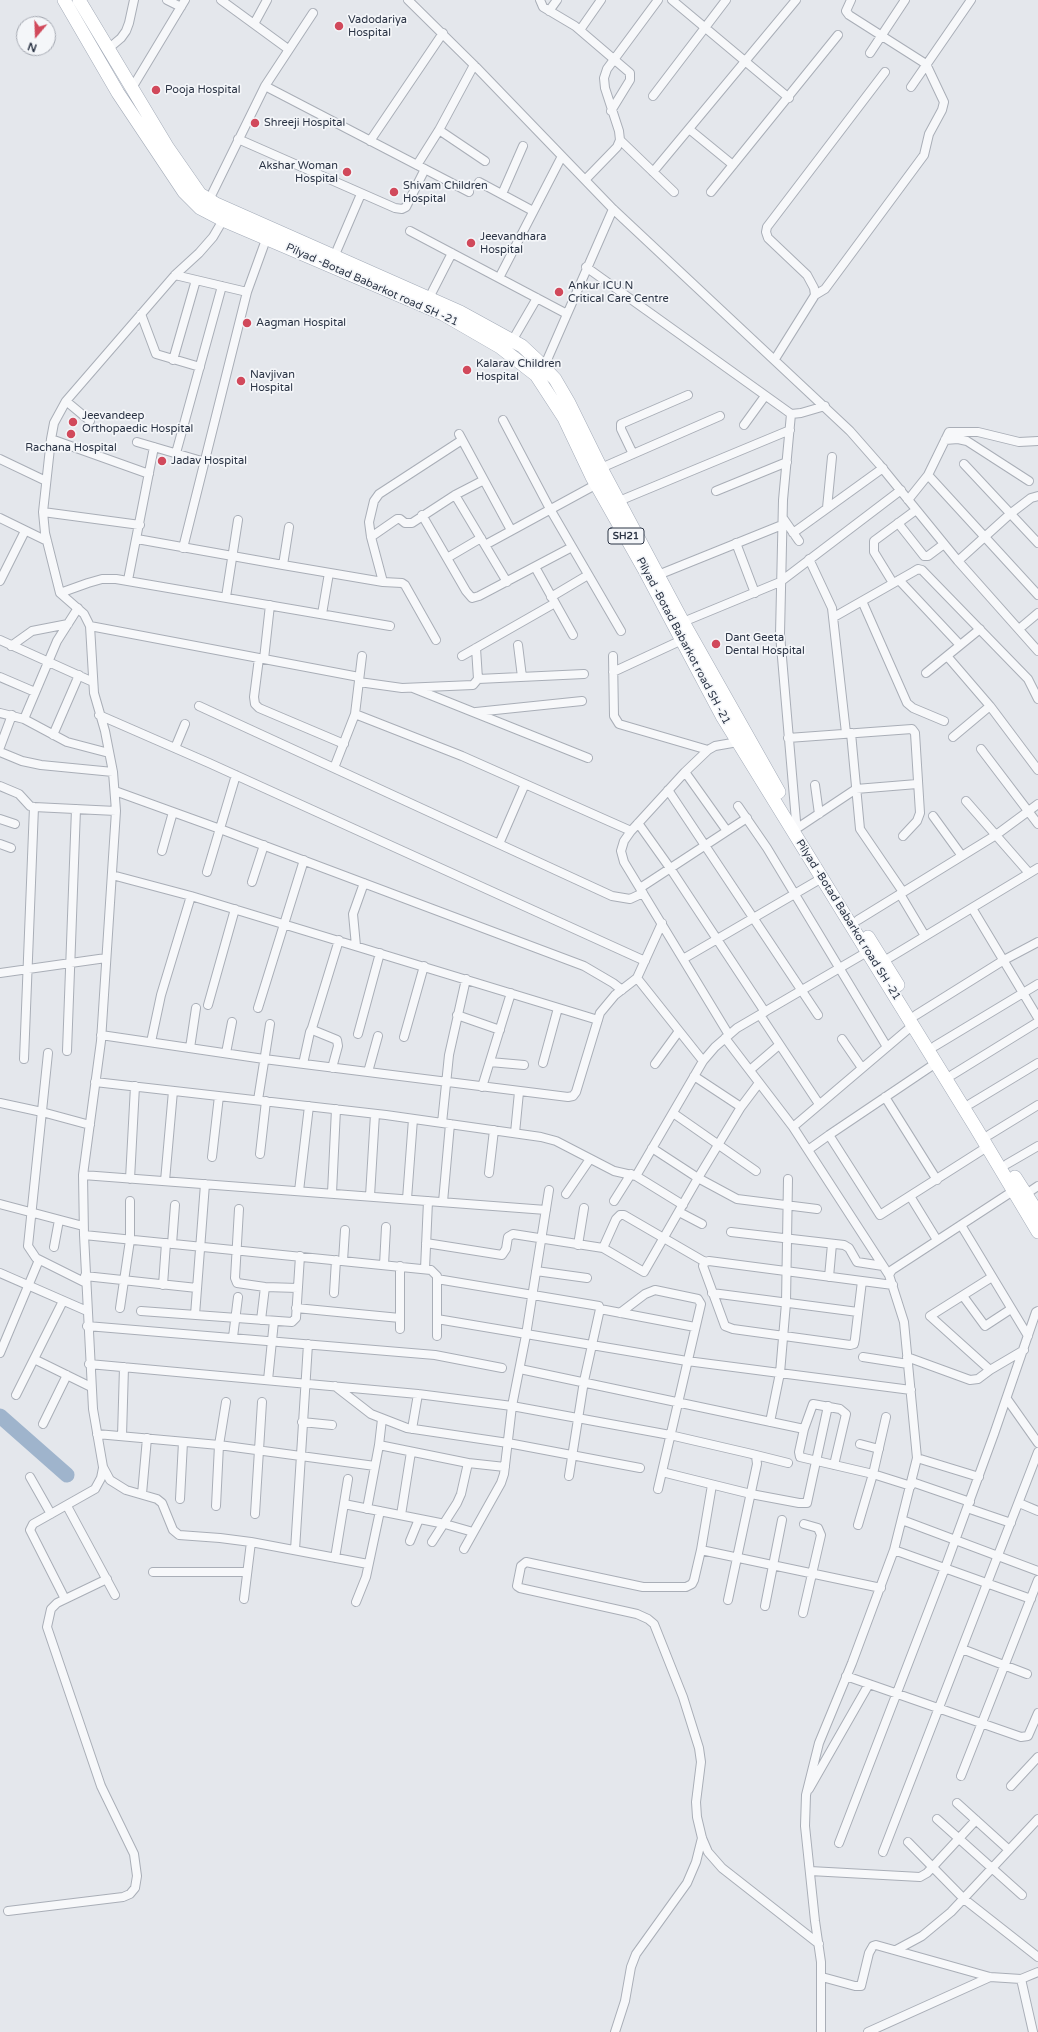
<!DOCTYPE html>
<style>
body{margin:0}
#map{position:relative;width:1038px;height:2032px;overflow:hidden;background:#e4e7ec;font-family:"Varela Round",sans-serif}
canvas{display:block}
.north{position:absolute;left:16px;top:16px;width:40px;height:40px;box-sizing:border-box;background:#f4f6f9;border:1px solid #a4a8b1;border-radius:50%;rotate:199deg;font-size:11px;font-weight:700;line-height:16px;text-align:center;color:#2b3445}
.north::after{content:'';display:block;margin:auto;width:14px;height:18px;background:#d1495b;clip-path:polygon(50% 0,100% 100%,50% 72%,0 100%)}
</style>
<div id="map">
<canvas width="1038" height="2032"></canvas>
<div class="north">N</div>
</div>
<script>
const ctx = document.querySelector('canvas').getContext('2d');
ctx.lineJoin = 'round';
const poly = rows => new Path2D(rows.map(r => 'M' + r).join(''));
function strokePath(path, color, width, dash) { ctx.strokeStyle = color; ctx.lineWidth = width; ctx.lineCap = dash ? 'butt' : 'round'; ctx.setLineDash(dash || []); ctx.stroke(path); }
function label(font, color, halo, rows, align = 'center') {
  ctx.font = font + ' "Varela Round",sans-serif'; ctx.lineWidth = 3.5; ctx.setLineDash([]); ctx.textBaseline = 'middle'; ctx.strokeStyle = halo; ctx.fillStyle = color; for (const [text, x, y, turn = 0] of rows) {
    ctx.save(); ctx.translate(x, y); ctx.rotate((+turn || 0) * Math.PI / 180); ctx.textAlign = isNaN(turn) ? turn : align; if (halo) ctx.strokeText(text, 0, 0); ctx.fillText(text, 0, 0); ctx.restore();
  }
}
strokePath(poly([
 [0,1416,67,1475]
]), '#9fb4cc', 15);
const street = poly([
 [167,0,181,7],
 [221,0,288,49],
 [408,0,476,67,613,209,850,431,879,464,958,561,1038,651],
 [540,0,543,7,575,26,630,73,630,80,611,111],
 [672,0,789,98],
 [549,11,557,0],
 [254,24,267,0],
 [580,30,601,0],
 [108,49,121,38,126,31,129,23,134,0],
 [870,53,905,0],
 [265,86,469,192],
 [911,87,971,0],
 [132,88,185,0],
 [653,96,726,0],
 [689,129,733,165],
 [439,130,485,161],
 [238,139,395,208,402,209,406,207,425,169],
 [620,140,674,192],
 [370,141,443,33],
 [417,165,439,130,474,65],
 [653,172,796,0],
 [585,180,617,147,620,140,619,131,605,88,604,78,607,69,658,0],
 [479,182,533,211],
 [711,192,838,35],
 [502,194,523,146],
 [209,200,265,86,313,13],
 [223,220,213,237,199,253,175,275,66,401,54,423,51,439,43,512,45,533,60,593,84,614,90,626,94,693,105,731,113,772,116,811,101,1041,83,1175,84,1235,93,1409,103,1467,110,1480,126,1490,157,1499,162,1503,173,1530,179,1535,220,1538,251,1542,368,1564],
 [410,231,567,314],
 [334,257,361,194],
 [586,267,787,411,791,414,801,413,825,406],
 [175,275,247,292],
 [499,278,562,156],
 [815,295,825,289,924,155,929,134,942,110,944,102,926,64,849,15,846,11,851,0],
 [429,298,452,253],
 [141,314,156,354,200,367],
 [512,341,537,298],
 [775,359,815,295,814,288,807,275,768,238,766,232,767,227,885,72],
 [173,360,196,280],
 [544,367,613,209],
 [66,401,90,421],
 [791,414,783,500,780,634,796,821],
 [503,420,550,509,621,631],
 [744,425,765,396],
 [459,434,511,530],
 [51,439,149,474],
 [945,440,958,439,967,441,1029,481],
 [137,442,205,462],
 [176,453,222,286],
 [633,454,621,429,621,424,688,395],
 [0,459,46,481],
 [964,464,1038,543],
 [601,468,720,416],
 [928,475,1038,595],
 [716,491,787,462],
 [455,495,507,582],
 [908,500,928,475,949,432,978,432,1019,442,1038,441],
 [619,501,790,430],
 [827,508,832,457],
 [43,512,140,525],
 [422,515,466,591,472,598,479,596,572,547],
 [0,518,47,541],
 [783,518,799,541],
 [898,523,924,556,928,556,944,544],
 [793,533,883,468],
 [371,537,397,519,400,519,405,523,412,523,455,495,484,480],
 [137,539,283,565,383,582,402,583,405,585,436,640],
 [736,543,755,593],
 [485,545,597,484],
 [183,548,247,292,268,234],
 [447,558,481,538],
 [809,559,832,608,846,733],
 [958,561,1010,514,1031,498,1038,496],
 [283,565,289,527],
 [535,567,573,635],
 [658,575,782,525],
 [128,580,154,447],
 [899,580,960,645],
 [0,581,25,531],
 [383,582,371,537,369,522,374,501,379,494,462,440],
 [893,583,874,552,874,541,916,510],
 [60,593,88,583,102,579,116,579,390,626],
 [226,597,238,520],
 [551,597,588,575],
 [862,601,907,703,913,708,944,721],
 [322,614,329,573],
 [834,617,913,572,918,569,922,570,1028,679,1038,699],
 [683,622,780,582,901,490],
 [90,626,359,677],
 [1019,629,1038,613],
 [0,640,93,682],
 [518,645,522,677],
 [11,646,32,631,68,624],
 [462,656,555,603],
 [613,656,614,716,619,724,708,750],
 [947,656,990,706,1038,770],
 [259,658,254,697,255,704,259,708,344,744],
 [264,659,270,605],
 [613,672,682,640],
 [926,673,980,629],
 [0,677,35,692],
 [478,679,584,674],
 [359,682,402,688,473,685,478,679,476,648],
 [413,688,588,758],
 [199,706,612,896,630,899,643,893],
 [476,712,582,701],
 [0,713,24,719,67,742,109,753],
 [355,714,462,756,631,831],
 [99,715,209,763,645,961],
 [24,719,57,641,78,608],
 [851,733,860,829,903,892],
 [53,735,79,675],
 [953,737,990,706],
 [788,738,912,729,915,733,920,813,917,821,903,836],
 [0,747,12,715],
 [175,748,185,724],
 [981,749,1038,824],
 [0,752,22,761,41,765,113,772],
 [334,768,355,714,362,656],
 [685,772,727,831],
 [815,785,819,814],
 [0,786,19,794,30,806,34,807,116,811],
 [668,790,818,1015],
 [115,791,220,829,584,966,613,983,622,990],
 [966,801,1029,873],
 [738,806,767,848,887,1047],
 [933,816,962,856],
 [0,819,15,824],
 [638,823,670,868,765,1012],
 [799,827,856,789,917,784],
 [0,844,11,848],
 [499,844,525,784],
 [162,851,173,812],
 [207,872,236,775],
 [112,875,191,896,598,1020],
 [252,882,264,845],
 [640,888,747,818],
 [900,894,925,936],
 [972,908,1038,1018],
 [858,920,996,835,1038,804],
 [356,946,353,914,364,883],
 [683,959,822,878],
 [884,961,1038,868],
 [0,973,106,958],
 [637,978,703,1061],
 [208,1005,235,909],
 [258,1008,304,860],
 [457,1015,500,1030],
 [760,1015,819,1104],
 [916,1015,1004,960,1038,942],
 [358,1034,380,953],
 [101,1035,264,1059,568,1097,573,1096,576,1092,600,1013,615,995,637,978,662,923],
 [729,1035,624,862,621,851,624,841,631,831,685,772,708,750,715,746,738,742],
 [404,1037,424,966],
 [725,1038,793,1127,889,1275],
 [842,1039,862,1068],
 [151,1042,161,995,191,896],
 [935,1046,1038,984],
 [190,1048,196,1008],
 [67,1051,76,809],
 [48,1053,28,1246,36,1258,86,1283],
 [226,1053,232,1022],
 [24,1059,34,807],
 [490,1062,524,1065],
 [543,1063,558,1008],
 [303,1064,310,1032,312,1028],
 [655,1064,679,1031],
 [332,1068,338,1046,337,1040,315,1031,312,1028,339,940],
 [750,1070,779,1045],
 [368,1072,378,1036],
 [952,1075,1038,1022],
 [694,1076,741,1107],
 [95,1082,386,1115,541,1137,556,1141,614,1171,636,1176,683,1205],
 [482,1087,511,993],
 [885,1097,937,1180],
 [258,1100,270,1024],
 [0,1103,42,1112,90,1125],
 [970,1104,1038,1063],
 [673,1113,756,1171],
 [442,1123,449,1055,466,979],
 [793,1127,913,1025],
 [515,1133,519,1092],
 [829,1135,936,1063],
 [989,1135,1038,1105],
 [652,1148,698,1178,737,1199,817,1209],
 [808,1150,829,1135,880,1215,987,1147],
 [260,1154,266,1101],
 [212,1157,219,1096],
 [1007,1164,1038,1146],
 [489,1173,494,1130],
 [83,1175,546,1210],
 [636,1176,703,1061,715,1047,737,1028,867,952],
 [130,1179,135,1086],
 [165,1181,173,1091],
 [299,1191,309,1106],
 [332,1193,336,1109],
 [566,1194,590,1159],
 [1026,1194,1038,1186],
 [370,1196,375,1114],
 [910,1196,937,1240],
 [407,1199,413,1119],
 [614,1201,631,1174],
 [443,1202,450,1124],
 [0,1204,83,1226],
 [239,1209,235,1278,237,1283,265,1287,298,1288],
 [679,1212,702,1224],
 [961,1225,1028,1336],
 [731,1232,844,1245,849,1248,857,1262,883,1266],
 [84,1235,431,1270,437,1276,437,1336],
 [426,1243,502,1255,506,1249,508,1237,513,1234,603,1248,644,1272,698,1178,741,1107,759,1083],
 [172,1244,175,1205],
 [578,1245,584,1208],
 [54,1247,59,1220],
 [603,1248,616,1219,620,1215,624,1215,705,1262],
 [343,1261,345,1230],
 [384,1265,386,1227],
 [425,1269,428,1201],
 [536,1271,587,1278],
 [0,1273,87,1311],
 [85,1276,197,1288],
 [829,1277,832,1244],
 [992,1277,930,1316,990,1370,1024,1350],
 [437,1279,599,1306,600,1309,584,1381,569,1476],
 [862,1281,855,1339,854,1344,850,1345,733,1329,725,1326,703,1266,705,1262,709,1261,862,1281,893,1285],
 [163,1285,166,1243],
 [334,1293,336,1260],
 [712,1293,858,1312],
 [963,1296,985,1326,1011,1309],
 [120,1308,130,1240,130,1201],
 [296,1308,400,1318],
 [600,1309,695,1327],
 [141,1311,292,1322,296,1318,300,1256],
 [620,1313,645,1294,655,1290,698,1299,701,1304,658,1489],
 [195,1315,205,1184],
 [437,1319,687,1361,911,1390],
 [261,1320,265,1287],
 [87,1326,435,1355,502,1368],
 [400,1329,400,1266],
 [233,1337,238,1297],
 [0,1353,39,1260],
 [863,1357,908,1364],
 [907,1357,970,1380,978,1379,990,1370],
 [34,1359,91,1387],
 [89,1364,418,1394,512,1406,670,1435,752,1454,756,1456,757,1464,728,1600],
 [520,1369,804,1429],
 [268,1380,274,1321],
 [335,1386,371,1414,407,1428,508,1443,640,1468],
 [16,1395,63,1301],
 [1007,1399,1038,1443],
 [302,1422,332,1425],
 [770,1422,780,1373,786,1303,788,1179],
 [43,1424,67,1375],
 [412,1429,418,1394],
 [97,1434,219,1445,375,1466],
 [122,1436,124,1367],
 [860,1444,879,1449],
 [379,1445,468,1463,505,1467],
 [752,1454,788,1463],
 [917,1458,979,1477],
 [834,1465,846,1414,840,1409,813,1404,804,1429,799,1452,800,1457,873,1474,911,1486],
 [662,1472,751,1494,799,1503,807,1503,828,1406],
 [30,1477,51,1514],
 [912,1482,970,1502],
 [712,1485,701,1550,881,1588],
 [142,1494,147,1438],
 [180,1499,183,1442],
 [1019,1503,1038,1511],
 [344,1504,445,1524,473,1532],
 [67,1506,115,1595],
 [216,1506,219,1445,226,1402],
 [967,1508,1011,1523],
 [367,1509,379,1445,382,1419],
 [255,1514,262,1402],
 [401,1515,411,1452],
 [902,1520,1038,1571],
 [858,1525,873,1474,886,1417],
 [410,1541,419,1519],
 [432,1542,457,1503,461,1494,468,1463],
 [464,1549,501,1483,504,1474,512,1406,526,1335,549,1190],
 [295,1550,308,1344],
 [701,1550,694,1580,692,1584,686,1587,643,1587,526,1562,521,1566,517,1586,520,1588,637,1614,648,1619,654,1624,683,1697,699,1748,701,1762,696,1802,697,1817,702,1838,708,1852,722,1868,819,1944],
 [894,1550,1031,1599],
 [335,1558,348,1479],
 [153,1572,247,1572],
 [65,1599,30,1530,33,1524,95,1489,101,1478,103,1468],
 [244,1599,251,1542],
 [356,1602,366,1577,380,1511],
 [765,1606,782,1520],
 [803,1613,821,1535,818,1528,804,1524],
 [962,1649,1027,1674],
 [846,1676,1021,1737,1028,1736,1038,1713],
 [961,1776,1038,1580],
 [1011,1786,1038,1757],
 [809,1789,869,1684],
 [957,1803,1009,1850],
 [937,1819,1022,1895],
 [908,1842,964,1899,1038,1957],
 [839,1843,945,1568,994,1434,1036,1312,1038,1311],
 [883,1852,1038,1452],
 [810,1871,920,1877,927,1873,976,1820],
 [8,1911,123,1897,130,1894,135,1888,137,1876,134,1854,101,1786,47,1627,51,1609,57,1603,107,1579],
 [896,1950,922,1936,951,1912,1038,1819],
 [822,1977,855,1986,861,1986,869,1953,873,1946,876,1945,990,1977,1021,1979,1038,1972],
 [1021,1979,1033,2032],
 [615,2032,625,2001,631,1967,636,1954,687,1883,696,1862,702,1838],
 [821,2032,821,1962,815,1921,805,1826,806,1795,819,1743,852,1663,894,1550,917,1458,904,1322,889,1275,892,1270,1013,1191],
 [868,2032,990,1977]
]);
const primary = poly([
 [64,0,118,93,184,192,200,208,223,220,443,314,500,347,536,375,564,418,592,477,644,569,722,716,976,1128,1038,1232],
 [79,0,168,148,200,194,216,204,460,312,522,346,537,360,555,379,569,403,601,468,683,622,779,792],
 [868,937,898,985],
 [1015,1177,1038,1213]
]);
strokePath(street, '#a9aeb7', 10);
strokePath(primary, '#a3abb8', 14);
strokePath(street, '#f7f8fa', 8);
strokePath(primary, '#fff', 13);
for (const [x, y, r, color] of [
 [339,26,5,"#d1495b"],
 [156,90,5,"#d1495b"],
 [255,123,5,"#d1495b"],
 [347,172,5,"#d1495b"],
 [394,192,5,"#d1495b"],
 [471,243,5,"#d1495b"],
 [559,292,5,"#d1495b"],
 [247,323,5,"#d1495b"],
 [467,370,5,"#d1495b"],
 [241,381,5,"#d1495b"],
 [73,422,5,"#d1495b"],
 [71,434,5,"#d1495b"],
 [162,461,5,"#d1495b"],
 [716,644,5,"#d1495b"]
]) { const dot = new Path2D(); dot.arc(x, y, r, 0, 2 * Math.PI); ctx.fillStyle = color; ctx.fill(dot); strokePath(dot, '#f4f6f9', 1.5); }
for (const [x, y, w] of [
 [626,536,36]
]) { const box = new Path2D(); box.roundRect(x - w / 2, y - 8, w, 16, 3); ctx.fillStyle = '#f4f6f9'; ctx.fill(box); strokePath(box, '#2b3445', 1); }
label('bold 10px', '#2b3445', null, [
 ["SH21",626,536]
]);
label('11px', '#2b3445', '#f4f6f9', [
 ["Vadodariya",348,20],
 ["Hospital",348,33],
 ["Pooja Hospital",165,90],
 ["Shreeji Hospital",264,123],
 ["Akshar Woman",338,166,"right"],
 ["Hospital",338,179,"right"],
 ["Shivam Children",403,186],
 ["Hospital",403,199],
 ["Jeevandhara",480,237],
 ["Hospital",480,250],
 ["Ankur ICU N",568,286],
 ["Critical Care Centre",568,299],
 ["Aagman Hospital",256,323],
 ["Kalarav Children",476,364],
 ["Hospital",476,377],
 ["Navjivan",250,375],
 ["Hospital",250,388],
 ["Jeevandeep",82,416],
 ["Orthopaedic Hospital",82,429],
 ["Rachana Hospital",71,448,"center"],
 ["Jadav Hospital",171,461],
 ["Dant Geeta",725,638],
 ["Dental Hospital",725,651]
], 'left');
label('11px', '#2b3445', '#f4f6f9', [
 ["Pilyad -Botad Babarkot road SH -21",372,285,24],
 ["Pilyad -Botad Babarkot road SH -21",683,641,62],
 ["Pilyad -Botad Babarkot road SH -21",848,920,58]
]);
</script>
